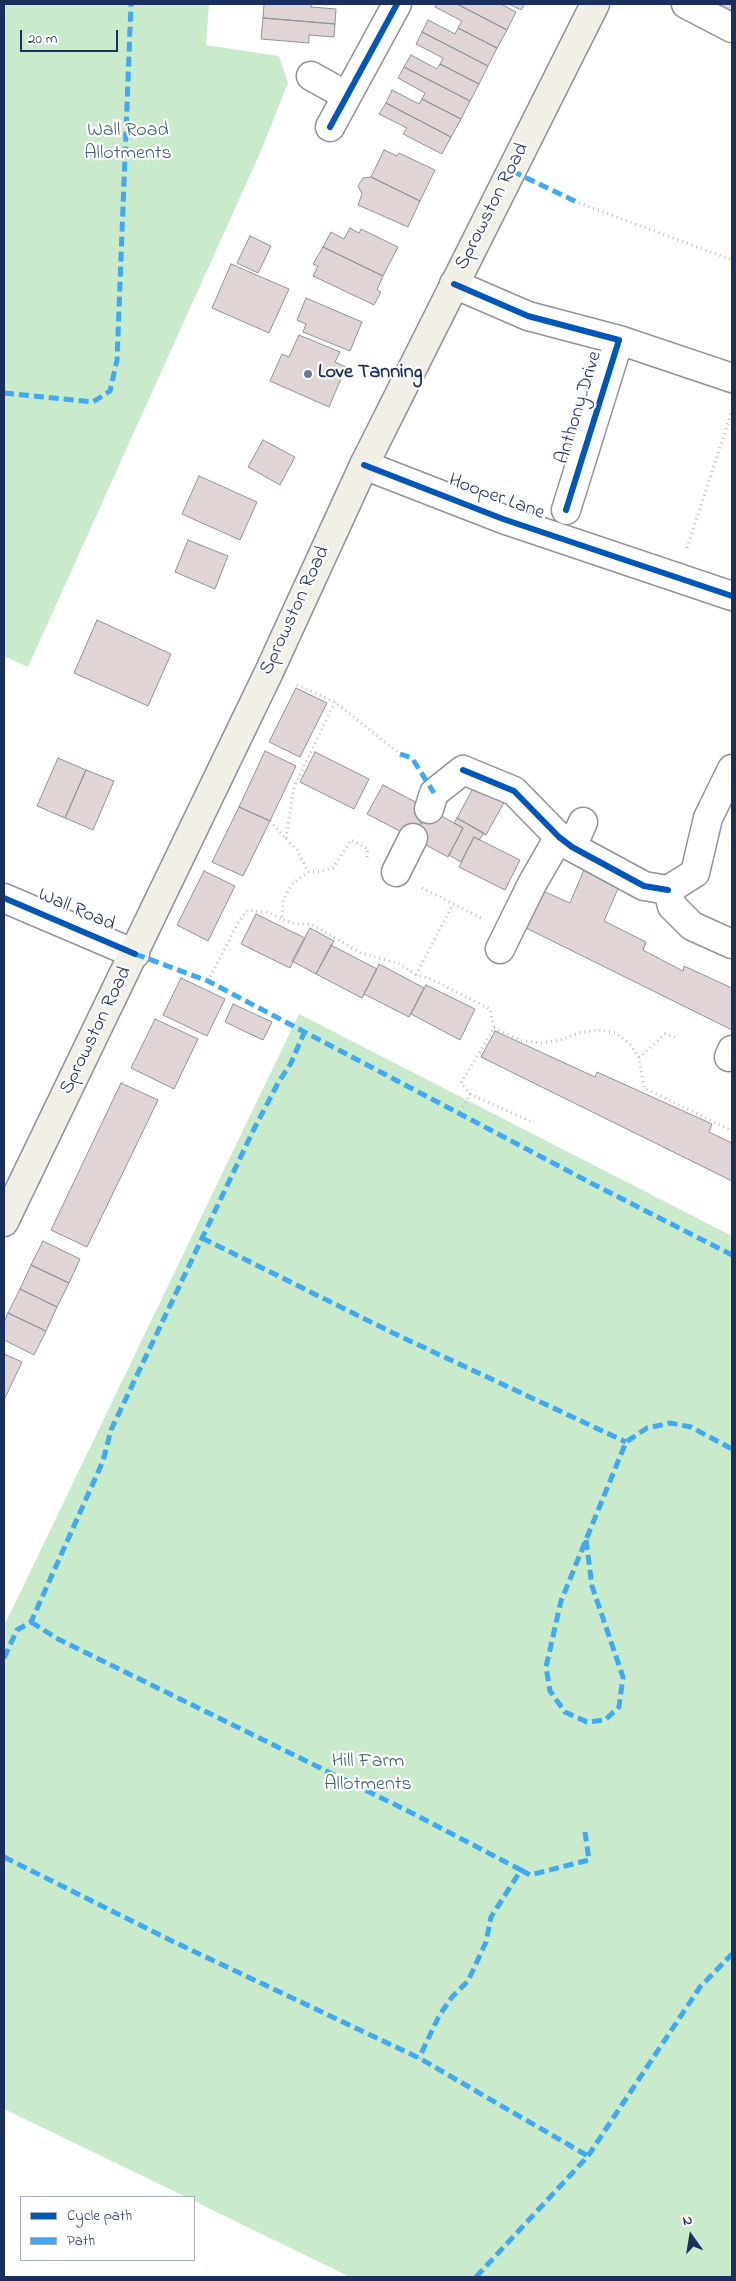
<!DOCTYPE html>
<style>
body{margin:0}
#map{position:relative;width:736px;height:2281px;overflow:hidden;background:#fff;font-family:"Indie Flower",sans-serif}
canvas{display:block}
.frame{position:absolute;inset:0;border:5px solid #1b2f5e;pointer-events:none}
.legend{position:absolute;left:20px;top:2196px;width:175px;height:65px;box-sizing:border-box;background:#fff;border:1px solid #a4acbf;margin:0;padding:6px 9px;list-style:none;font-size:15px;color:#1b2f5e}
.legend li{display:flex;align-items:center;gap:10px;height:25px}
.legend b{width:25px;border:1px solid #a4acbf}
.north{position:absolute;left:666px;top:2211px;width:50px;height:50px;-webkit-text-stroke:4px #fff;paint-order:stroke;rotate:347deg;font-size:14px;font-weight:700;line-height:20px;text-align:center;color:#1b2f5e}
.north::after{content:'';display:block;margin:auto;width:18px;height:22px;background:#1b2f5e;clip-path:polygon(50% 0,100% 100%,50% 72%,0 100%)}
.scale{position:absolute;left:20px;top:30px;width:98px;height:22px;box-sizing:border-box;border:2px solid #1b2f5e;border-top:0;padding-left:6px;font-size:15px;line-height:18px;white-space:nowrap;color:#1b2f5e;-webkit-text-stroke:4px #fff;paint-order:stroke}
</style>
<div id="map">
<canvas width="736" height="2281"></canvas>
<div class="frame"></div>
<ul class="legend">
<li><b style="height:6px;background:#0057b8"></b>Cycle path</li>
<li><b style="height:6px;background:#3fa9f5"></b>Path</li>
</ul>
<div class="north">N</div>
<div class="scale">20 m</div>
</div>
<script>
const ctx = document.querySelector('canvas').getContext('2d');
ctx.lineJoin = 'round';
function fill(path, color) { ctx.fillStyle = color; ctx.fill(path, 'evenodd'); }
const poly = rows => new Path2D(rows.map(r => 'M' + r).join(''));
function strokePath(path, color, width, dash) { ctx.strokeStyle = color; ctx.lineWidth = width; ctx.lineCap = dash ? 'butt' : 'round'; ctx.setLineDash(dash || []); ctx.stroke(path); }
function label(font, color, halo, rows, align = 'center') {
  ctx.font = font + ' "Indie Flower",sans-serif'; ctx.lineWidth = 4.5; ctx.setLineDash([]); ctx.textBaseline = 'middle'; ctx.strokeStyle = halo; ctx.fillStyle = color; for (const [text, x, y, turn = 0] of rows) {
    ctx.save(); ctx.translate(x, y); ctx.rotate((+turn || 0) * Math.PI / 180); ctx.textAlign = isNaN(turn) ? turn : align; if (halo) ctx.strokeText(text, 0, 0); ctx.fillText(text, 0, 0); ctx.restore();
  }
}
fill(poly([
 [4,4,209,4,206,45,279,56,288,83,261,151,28,667,4,656],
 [299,1014,732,1236,732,2277,350,2277,194,2201,194,2197,186,2197,4,2109,4,1626]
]), '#c9eacb');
const building = poly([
 [264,4,311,4,311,7,336,9,335,24,263,18,264,4],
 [437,4,457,4,507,30,497,48,458,28,462,21,435,7,437,4],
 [457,4,501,4,516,12,507,30,457,4],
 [509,4,525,4,521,10,509,4],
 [710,4,732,4,732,15,710,4],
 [263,18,335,24,334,37,309,35,309,43,261,39,263,18],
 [428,20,455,34,458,28,497,48,488,66,422,32,428,20],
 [422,32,488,66,479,84,440,64,443,58,416,44,422,32],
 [411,55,437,69,440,64,479,84,470,101,404,67,411,55],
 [404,67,470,101,461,119,422,99,425,93,398,78,404,67],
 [392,90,419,104,422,99,461,119,451,137,386,103,392,90],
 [386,103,451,137,442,154,403,134,407,128,379,114,386,103],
 [384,150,397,156,399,153,435,170,420,201,371,177,384,150],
 [371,177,420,201,408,227,358,205,362,194,358,186,363,178,371,177],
 [350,228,359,233,361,229,398,247,383,276,323,247,331,232,344,239,350,228],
 [250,236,271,246,258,273,237,263,250,236],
 [323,247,383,276,377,290,381,292,374,305,313,276,318,266,313,264,323,247],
 [231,264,289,289,269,333,212,308,231,264],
 [306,298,362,322,350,351,303,332,306,324,297,320,306,298],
 [299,335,340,352,335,362,346,367,329,407,270,381,282,354,289,357,299,335],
 [263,440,295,457,280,485,248,467,263,440],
 [199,476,257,502,240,540,182,514,199,476],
 [188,540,228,556,215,589,175,572,188,540],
 [97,620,171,654,148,706,74,673,97,620],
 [296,688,327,703,300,757,269,742,296,688],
 [265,751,296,766,270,821,239,807,265,751],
 [315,752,369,779,354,809,300,782,315,752],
 [58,758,86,770,65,818,37,806,58,758],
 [86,770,114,781,93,830,65,818,86,770],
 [477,781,507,797,486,835,457,818,477,781],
 [383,785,429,809,413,838,367,814,383,785],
 [239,807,270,821,243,876,212,862,239,807],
 [429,809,463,828,448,857,413,838,429,809],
 [457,818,484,833,479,840,474,837,461,862,449,855,463,828,454,823,457,818],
 [474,837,520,860,505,890,459,867,474,837],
 [586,865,621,882,604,921,646,942,643,950,683,971,684,966,732,988,732,1030,516,923,534,887,570,903,586,865],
 [204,871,235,886,208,941,177,925,204,871],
 [256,914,305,938,290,968,241,944,256,914],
 [310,928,334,941,316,974,292,961,310,928],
 [331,945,377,969,362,998,316,974,331,945],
 [379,964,424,988,409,1017,364,994,379,964],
 [181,978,225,999,207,1036,163,1015,181,978],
 [426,985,475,1009,460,1040,411,1014,426,985],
 [233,1004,272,1022,263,1040,225,1022,233,1004],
 [155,1019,198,1039,174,1089,131,1068,155,1019],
 [495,1031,595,1077,597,1072,712,1124,709,1132,732,1143,732,1181,481,1057,495,1031],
 [121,1083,158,1100,87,1247,51,1230,121,1083],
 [43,1241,80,1259,69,1283,31,1265,43,1241],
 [31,1265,69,1283,57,1307,20,1289,31,1265],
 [20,1289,57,1307,46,1331,8,1313,20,1289],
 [8,1313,46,1331,34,1355,4,1340,4,1322,8,1313],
 [4,1354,22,1362,4,1400,4,1354]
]);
fill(building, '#e0d5d4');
strokePath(building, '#8e929a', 1);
const minor = poly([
 [686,4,732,28],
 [311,76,347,96],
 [330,127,397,4],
 [454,284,528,316,619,340,566,510],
 [619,340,732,378],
 [364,465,503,519,732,596],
 [429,809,434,793,463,770,514,791,559,837,572,847,644,886,668,890],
 [572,847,583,822],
 [396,872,413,838],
 [668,890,695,873,708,818,732,769],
 [668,890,672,906,692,926,732,944],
 [4,898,135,954],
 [500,949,532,884,559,837],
 [729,1057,732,1050]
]);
const major = poly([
 [4,1222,269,672,364,465,595,4]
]);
strokePath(minor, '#8e929a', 31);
strokePath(major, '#8e929a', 31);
strokePath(poly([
 [579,203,732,260],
 [687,548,732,411],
 [297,685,335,702,400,754],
 [270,821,286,839,294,787,335,702],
 [286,839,297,850,308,872],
 [367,857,368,849,351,840,333,868,322,871,308,872,292,884,283,900,282,919,295,924,311,924,361,953,400,964,416,975,431,979,490,1009,494,1028,461,1083,470,1094,459,1113],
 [422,888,481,918],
 [416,975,453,904],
 [208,981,239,921,248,910,266,912,282,919],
 [494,1028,523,1041,542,1043,563,1039,581,1032,602,1030,616,1033,631,1045,639,1058,644,1088,732,1131],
 [639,1058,665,1034,678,1038],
 [470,1094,530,1121]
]), '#b9bcc1', 3, [1, 4]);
strokePath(minor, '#fff', 28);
strokePath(major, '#f2efe6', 28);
strokePath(poly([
 [512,171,579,203],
 [4,393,93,402,110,391,117,360,131,4],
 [400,754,412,758,434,793],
 [135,954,208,981,589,1182,732,1255],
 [202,1238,393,1333,626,1442],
 [586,1540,592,1586,623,1677,619,1707,605,1720,587,1722,565,1712,550,1691,546,1667,561,1601,626,1442,647,1428,670,1423,691,1427,732,1449],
 [31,1622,58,1639,412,1813,521,1870,491,1917,486,1942,468,1981,452,1997,439,2016,419,2058],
 [4,1658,17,1630,31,1622,103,1461,111,1430,253,1131,278,1083,291,1063,304,1033],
 [4,1857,170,1940,419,2058,588,2156],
 [521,1870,530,1875,589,1860,585,1832],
 [476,2277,588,2156,700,1987,732,1954]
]), '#3fa9f5', 5, [10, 5]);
strokePath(poly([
 [330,127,397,4],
 [454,284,528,316,619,340,566,510],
 [364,465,503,519,732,596],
 [463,770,514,791,559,837,572,847,644,886,668,890],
 [4,898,135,954]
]), '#0057b8', 6);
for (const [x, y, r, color] of [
 [308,374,5,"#6b7896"]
]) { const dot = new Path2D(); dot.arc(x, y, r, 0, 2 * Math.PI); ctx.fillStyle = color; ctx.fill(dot); strokePath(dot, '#fff', 2); }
label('20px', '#426272', '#fff', [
 ["Wall Road",128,132],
 ["Allotments",128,155],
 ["Hill Farm",368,1763],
 ["Allotments",368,1786]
]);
label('20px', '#1b2f5e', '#fff', [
 ["Sprowston Road",493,207,-63],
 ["Anthony Drive",580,408,-73],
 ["Hooper Lane",496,498,20],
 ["Sprowston Road",296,611,-65],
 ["Wall Road",76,911,23],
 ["Sprowston Road",97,1031,-64]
]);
label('bold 20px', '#1b2f5e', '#fff', [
 ["Love Tanning",318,374]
], 'left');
</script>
